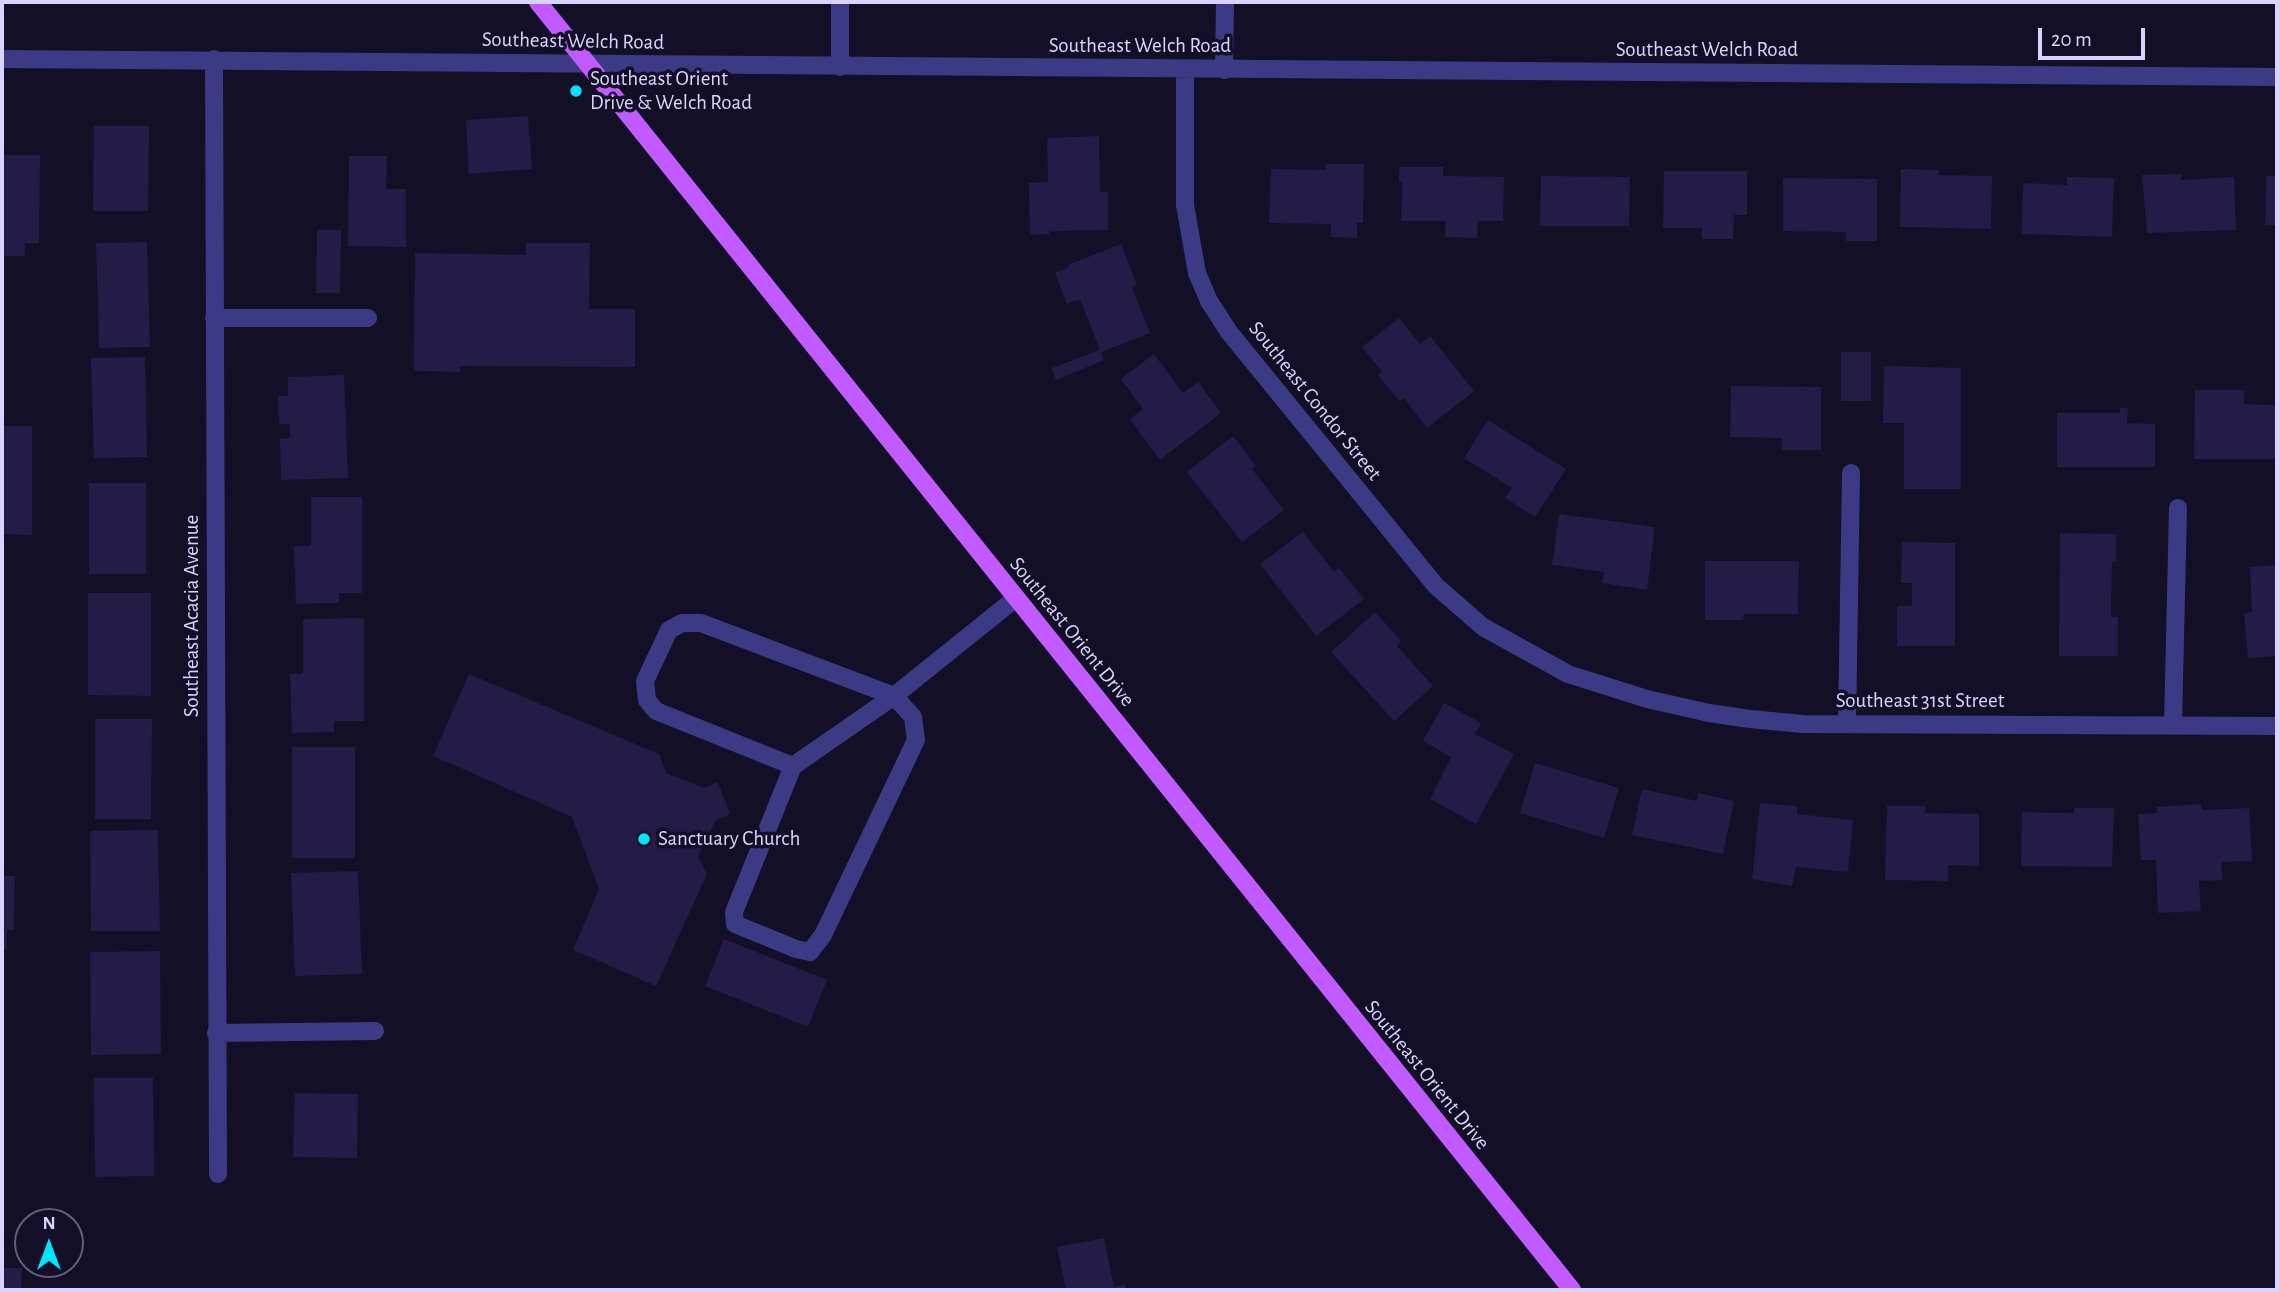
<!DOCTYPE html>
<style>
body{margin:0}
#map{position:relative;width:2279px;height:1292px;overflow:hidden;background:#130f26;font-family:"Alegreya Sans",sans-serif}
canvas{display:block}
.frame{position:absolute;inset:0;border:4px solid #d9d4ff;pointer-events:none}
.north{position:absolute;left:14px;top:1208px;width:70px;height:70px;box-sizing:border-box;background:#130f26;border:2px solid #625e7d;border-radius:50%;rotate:0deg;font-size:19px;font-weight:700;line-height:28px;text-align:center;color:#d9d4ff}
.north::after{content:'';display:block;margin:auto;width:24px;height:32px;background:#00e5ff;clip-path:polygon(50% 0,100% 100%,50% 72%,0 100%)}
.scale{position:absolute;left:2038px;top:28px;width:107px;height:32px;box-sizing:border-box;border:4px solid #d9d4ff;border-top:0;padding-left:9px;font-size:21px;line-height:24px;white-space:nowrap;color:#d9d4ff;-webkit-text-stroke:5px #130f26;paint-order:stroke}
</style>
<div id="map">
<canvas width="2279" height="1292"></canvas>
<div class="frame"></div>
<div class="north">N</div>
<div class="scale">20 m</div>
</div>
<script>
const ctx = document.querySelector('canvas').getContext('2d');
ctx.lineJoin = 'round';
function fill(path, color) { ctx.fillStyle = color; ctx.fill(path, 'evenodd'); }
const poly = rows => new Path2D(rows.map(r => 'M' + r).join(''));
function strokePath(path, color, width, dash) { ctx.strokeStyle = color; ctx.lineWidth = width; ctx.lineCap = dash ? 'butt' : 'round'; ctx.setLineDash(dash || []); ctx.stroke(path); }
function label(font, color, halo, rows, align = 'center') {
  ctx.font = font + ' "Alegreya Sans",sans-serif'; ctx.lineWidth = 7; ctx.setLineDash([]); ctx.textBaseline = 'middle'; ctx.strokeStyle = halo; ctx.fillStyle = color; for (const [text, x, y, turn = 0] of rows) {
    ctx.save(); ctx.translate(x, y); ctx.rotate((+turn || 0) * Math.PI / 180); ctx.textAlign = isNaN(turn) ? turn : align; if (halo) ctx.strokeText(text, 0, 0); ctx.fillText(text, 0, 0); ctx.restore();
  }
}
fill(poly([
 [528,116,532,169,469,174,466,120],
 [94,126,149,126,148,211,93,211],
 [1099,136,1100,192,1108,192,1108,230,1049,231,1049,234,1030,235,1029,183,1048,182,1047,138],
 [3,155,40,155,39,243,25,243,25,256,2,256],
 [349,156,387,156,386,189,406,189,406,247,348,246],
 [1326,164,1364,164,1363,223,1357,223,1357,238,1331,237,1331,224,1269,223,1271,169,1325,170],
 [1399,167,1443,167,1443,176,1504,177,1503,221,1478,221,1477,238,1445,237,1446,221,1401,221,1402,182,1399,182],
 [1901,169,1939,170,1938,175,1992,176,1991,229,1900,227],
 [1664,171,1747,171,1747,215,1734,215,1733,239,1702,239,1702,228,1663,228],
 [2181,174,2181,180,2234,177,2236,230,2147,233,2142,175],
 [1541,176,1630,177,1629,226,1540,226],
 [2266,176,2277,176,2277,225,2265,225],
 [2067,177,2114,178,2112,237,2022,234,2023,183,2067,185],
 [1783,178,1877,179,1877,241,1846,241,1846,232,1783,231],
 [317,230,341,230,340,293,316,293],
 [147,242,150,347,99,348,96,243],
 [526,243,590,243,589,309,635,309,635,367,460,366,460,372,414,371,415,253,526,255],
 [1121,244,1137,285,1132,287,1150,333,1101,352,1104,360,1056,380,1052,368,1100,350,1080,299,1067,304,1055,273,1069,267,1068,265],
 [1399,318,1420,344,1430,336,1474,391,1427,428,1404,398,1399,401,1378,375,1382,372,1362,347],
 [1841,352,1871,352,1871,401,1841,401],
 [1154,354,1183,393,1198,382,1221,413,1160,460,1130,419,1143,409,1121,379],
 [145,357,147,457,94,458,91,358],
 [1884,366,1961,368,1961,489,1904,489,1904,423,1883,423],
 [344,375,348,478,281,480,280,439,290,438,289,424,279,424,278,396,288,396,288,377],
 [1731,386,1821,387,1821,450,1782,450,1782,438,1730,437],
 [2195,390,2244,390,2244,404,2277,405,2277,459,2194,459],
 [2120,408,2128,408,2127,423,2155,424,2155,467,2057,467,2057,413,2120,413],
 [1488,420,1566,469,1535,517,1505,498,1512,488,1464,458],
 [2,426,32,426,32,535,2,534],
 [1233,436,1256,466,1252,469,1284,510,1242,542,1187,472],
 [89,483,146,483,146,574,89,574],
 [311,497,362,497,362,593,339,593,339,603,296,604,294,546,311,546],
 [1559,514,1655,527,1647,590,1602,583,1604,572,1552,565],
 [1303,532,1334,572,1339,568,1364,599,1316,636,1260,564],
 [2060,533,2116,534,2116,562,2112,562,2111,617,2118,617,2118,656,2059,656],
 [1902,542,1955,543,1955,646,1897,646,1897,606,1912,606,1912,583,1901,583],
 [1705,561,1799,561,1798,614,1744,614,1743,620,1705,620],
 [2277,565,2277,656,2248,658,2244,613,2252,612,2250,567],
 [88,593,151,593,151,696,88,695],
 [1375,612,1401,641,1397,646,1433,686,1394,721,1331,652],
 [364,618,364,721,334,721,334,732,292,733,290,674,303,674,303,619],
 [469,674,659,754,666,773,704,788,718,782,730,814,715,821,698,857,707,874,656,986,573,950,599,889,572,817,433,756],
 [1444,703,1481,723,1475,734,1514,754,1476,824,1430,799,1451,757,1423,741],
 [95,719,152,719,151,819,95,819],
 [292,747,355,747,355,858,292,858],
 [1535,763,1619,788,1604,838,1520,813],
 [1642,789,1697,801,1698,793,1734,801,1723,854,1632,835],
 [1760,803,1797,806,1797,814,1853,820,1848,872,1796,867,1792,886,1752,879],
 [2201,804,2202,810,2249,808,2252,861,2221,862,2223,880,2199,881,2201,911,2158,913,2156,860,2141,860,2138,814,2157,813,2157,807],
 [1887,806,1925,806,1925,813,1979,814,1979,866,1948,865,1948,881,1885,880],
 [2074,808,2114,808,2112,867,2021,866,2022,812,2074,813],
 [158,830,160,931,91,931,90,831],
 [358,871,362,974,295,976,291,873],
 [2,876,15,876,14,930,7,930,7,949,2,949],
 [724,939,827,980,808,1027,705,986],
 [160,951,161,1054,91,1055,90,952],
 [94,1078,153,1078,154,1176,95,1177],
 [295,1093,358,1094,357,1158,293,1157],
 [1104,1238,1114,1287,1125,1284,1126,1290,1066,1290,1057,1247],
 [2,1268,22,1268,21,1290,2,1290]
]), '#241b47');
strokePath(poly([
 [2,59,2277,77],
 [214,59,218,1174],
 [840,67,840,2],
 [1185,69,1185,205,1197,273,1209,301,1229,332,1436,586,1483,627,1568,674,1647,699,1709,713,1750,719,1803,724,2277,726],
 [1224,70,1225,2],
 [214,318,368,318],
 [1847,724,1851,473],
 [2173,725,2178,508],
 [793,766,656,711,647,700,645,681,669,630,682,623,701,623,894,696,913,717,916,740,823,935,810,952,796,949,735,924,734,912,793,766,894,696,1016,598],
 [216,1033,375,1031]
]), '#3d3a85', 18);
strokePath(poly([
 [538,2,1572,1290]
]), '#c25bff', 18);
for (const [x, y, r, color] of [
 [576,91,7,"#00e5ff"],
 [644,839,7,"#00e5ff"]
]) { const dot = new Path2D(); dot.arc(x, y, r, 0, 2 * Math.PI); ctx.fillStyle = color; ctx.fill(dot); strokePath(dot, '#130f26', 2.5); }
label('21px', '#d9d4ff', '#130f26', [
 ["Southeast Welch Road",573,41,1],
 ["Southeast Welch Road",1140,46],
 ["Southeast Welch Road",1707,50],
 ["Southeast Condor Street",1315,401,51],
 ["Southeast Acacia Avenue",192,616,-90],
 ["Southeast Orient Drive",1072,632,51],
 ["Southeast 31st Street",1920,701],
 ["Southeast Orient Drive",1427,1075,51]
]);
label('21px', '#d9d4ff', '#130f26', [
 ["Southeast Orient",590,79],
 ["Drive & Welch Road",590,103],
 ["Sanctuary Church",658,839]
], 'left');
</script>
